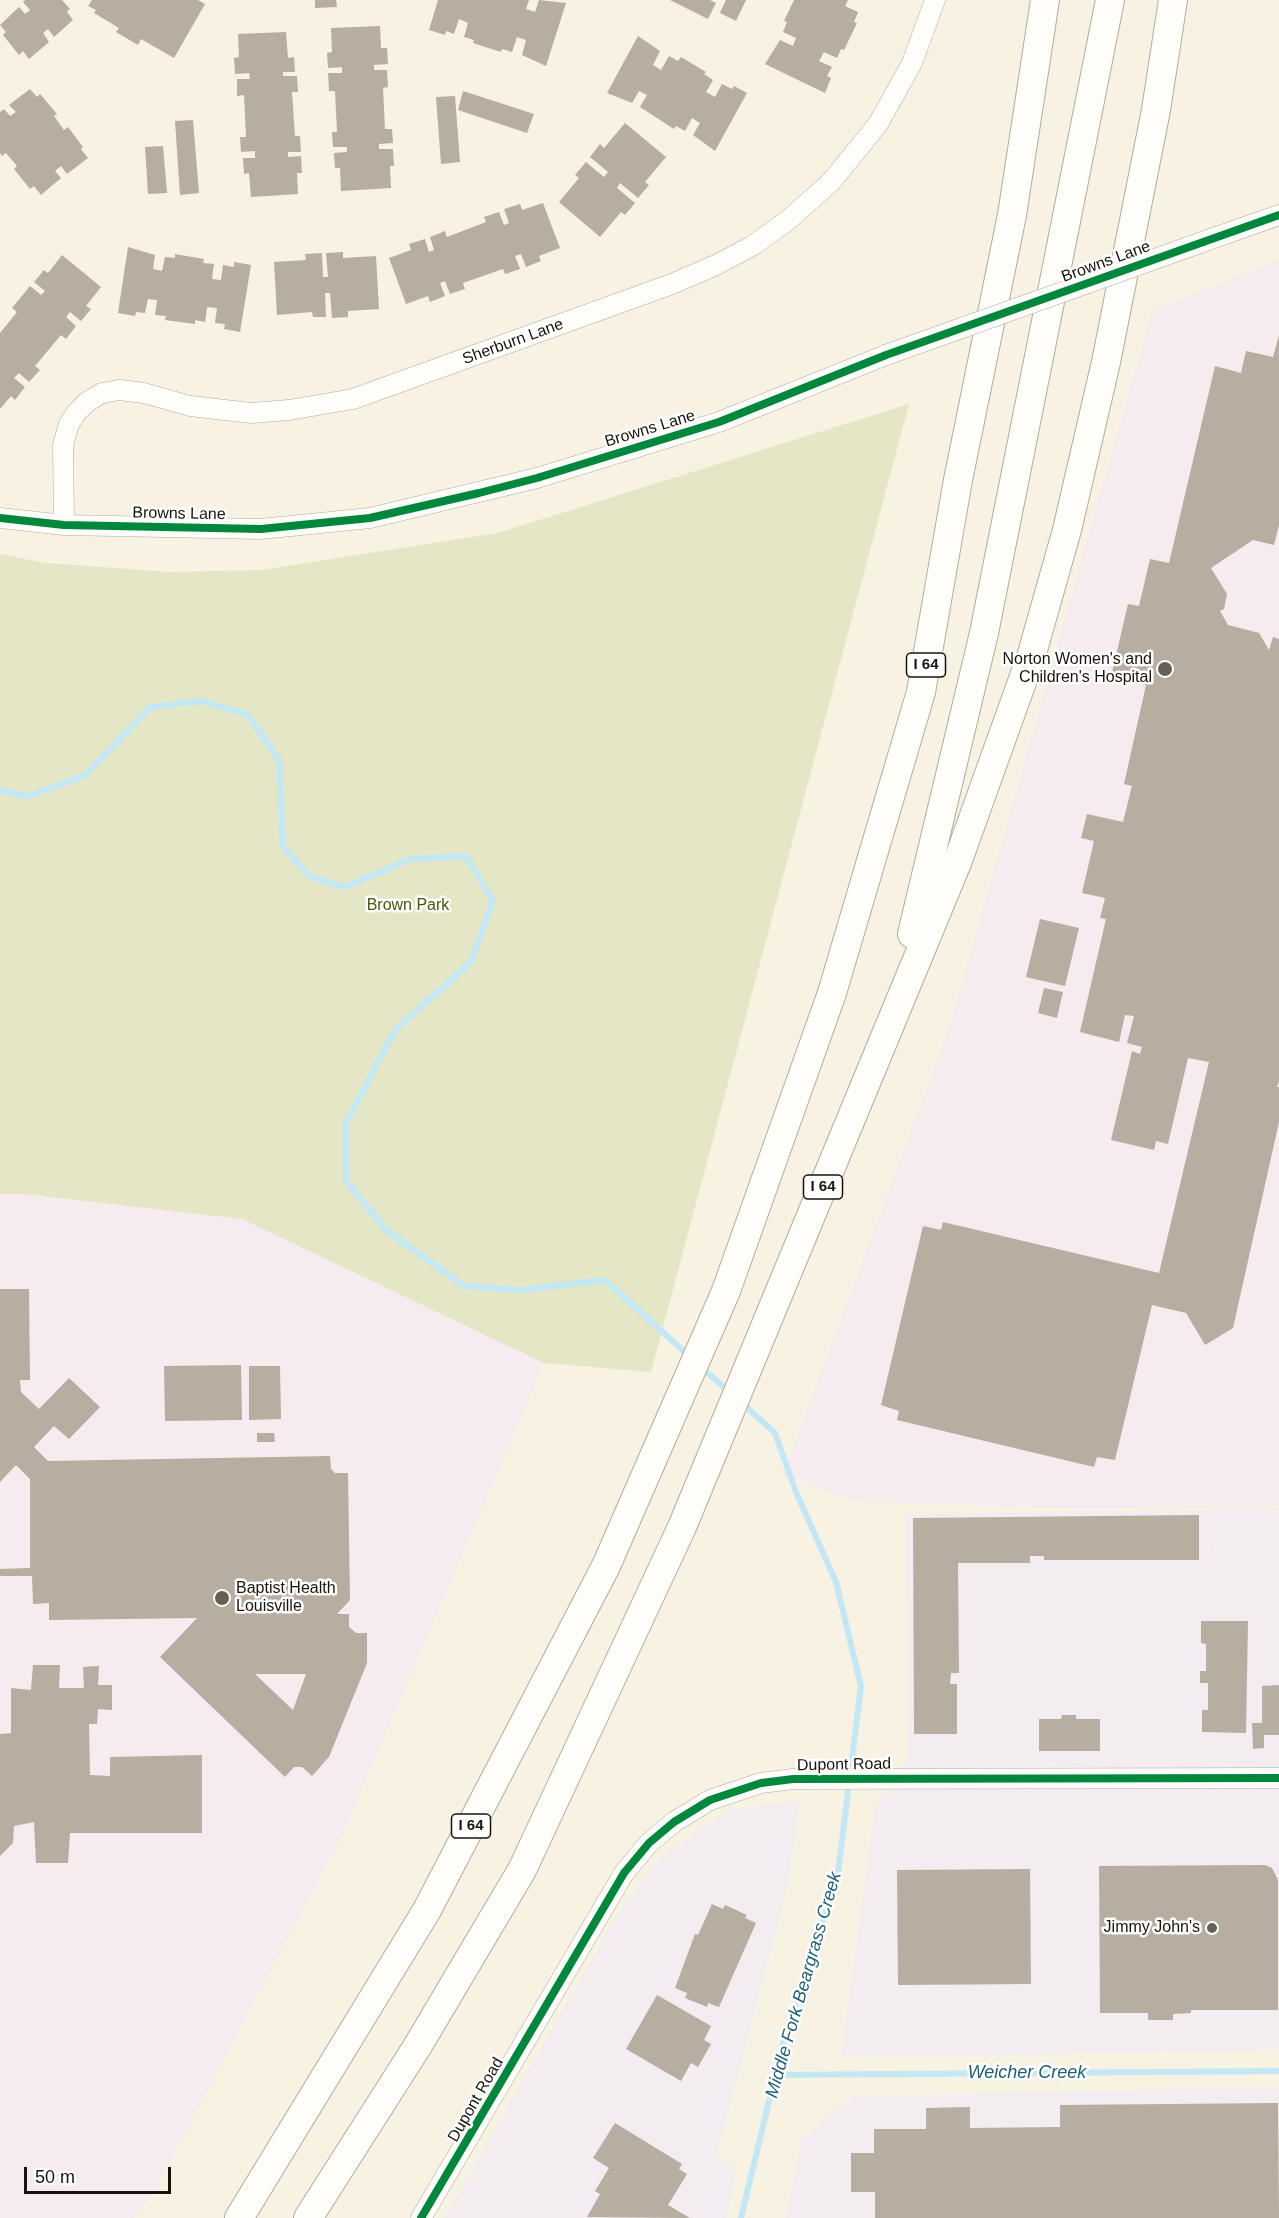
<!DOCTYPE html>
<style>
body{margin:0}
#map{position:relative;width:1279px;height:2218px;overflow:hidden;background:#f7f2e1;font-family:Helvetica,sans-serif}
canvas{display:block}
.scale{position:absolute;left:24px;top:2167px;width:147px;height:27px;box-sizing:border-box;border:3px solid #17140a;border-top:0;padding-left:8px;font-size:18px;line-height:21px;white-space:nowrap;color:#17140a;-webkit-text-stroke:4px #fff;paint-order:stroke}
</style>
<div id="map">
<canvas width="1279" height="2218"></canvas>
<div class="scale">50 m</div>
</div>
<script>
const ctx = document.querySelector('canvas').getContext('2d');
ctx.lineJoin = 'round';
function fill(path, color) { ctx.fillStyle = color; ctx.fill(path, 'evenodd'); }
const poly = rows => new Path2D(rows.map(r => 'M' + r).join(''));
function strokePath(path, color, width, dash) { ctx.strokeStyle = color; ctx.lineWidth = width; ctx.lineCap = dash ? 'butt' : 'round'; ctx.setLineDash(dash || []); ctx.stroke(path); }
function label(font, color, halo, rows, align = 'center') {
  ctx.font = font + ' Helvetica,sans-serif'; ctx.lineWidth = 5; ctx.setLineDash([]); ctx.textBaseline = 'middle'; ctx.strokeStyle = halo; ctx.fillStyle = color; for (const [text, x, y, turn = 0] of rows) {
    ctx.save(); ctx.translate(x, y); ctx.rotate((+turn || 0) * Math.PI / 180); ctx.textAlign = isNaN(turn) ? turn : align; if (halo) ctx.strokeText(text, 0, 0); ctx.fillText(text, 0, 0); ctx.restore();
  }
}
fill(poly([
 [1210,1509,1279,1509,1279,1589,1243,1590,1209,1553],
 [1209,1510,1208,1553,1243,1591,1279,1590,1279,2050,841,2057,875,1808,908,1758,906,1513],
 [800,1801,786,1891,716,2157,736,2168,726,2218,445,2218,618,1914,661,1857,732,1809],
 [1279,2088,1279,2218,786,2218,802,2139,854,2096]
]), '#f3ecf0');
fill(poly([
 [1279,260,1279,1506,1074,1509,857,1501,783,1475,950,1026,1152,311],
 [0,1194,24,1194,242,1219,544,1363,343,1833,153,2193,133,2218,0,2218]
]), '#f6ebee');
fill(poly([
 [909,404,651,1372,544,1363,242,1219,24,1194,0,1194,0,554,45,563,170,572,261,570,498,533]
]), '#e4e6c6');
strokePath(poly([
 [0,791,28,796,84,776,151,707,202,701,248,715,279,760,283,847,311,877,345,887,410,859,466,856,493,901,471,962,395,1030,346,1123,346,1181,386,1230,464,1286,522,1290,605,1280,688,1355],
 [700,1366,728,1391],
 [776,2075,1279,2071],
 [741,2218,782,2047,838,1873,861,1686,836,1582,796,1492,775,1433,743,1404]
]), '#c2e8f5', 6);
fill(poly([
 [25,0,62,0,70,9,67,12,73,20,54,37,48,29,43,33,49,42,29,59,23,51,19,55,3,35,6,32,0,25,19,7,25,14,30,10,23,2],
 [92,0,198,0,205,4,174,58,141,39,138,45,116,32,119,28,94,13,96,10,88,6],
 [315,0,336,0,337,7,315,8],
 [438,0,529,0,526,9,535,12,539,0,566,3,546,66,522,55,526,40,517,37,512,52,502,49,501,52,473,43,474,40,464,37,468,23,459,19,454,34,446,31,445,35,429,30],
 [670,0,710,0,716,3,708,19],
 [726,0,746,0,736,21,720,13],
 [794,0,848,0,845,6,858,12,854,22,857,23,844,50,841,49,837,58,824,52,819,61,832,67,827,76,831,78,825,93,765,64,780,40,793,46,796,38,783,32,787,22,784,21],
 [380,26,381,48,387,48,388,64,374,65,374,70,387,70,388,87,383,88,385,129,392,129,393,143,379,144,379,149,393,149,394,166,390,166,391,188,341,191,340,168,335,168,334,153,347,152,347,147,333,147,332,132,337,132,335,91,329,91,328,73,342,73,342,67,328,68,327,53,332,52,331,28],
 [286,32,288,58,294,57,295,72,283,72,283,76,297,76,298,92,292,92,295,136,300,136,301,152,288,152,288,157,301,156,302,173,297,173,298,194,251,197,249,173,244,174,243,158,255,158,255,151,241,152,240,137,246,137,244,95,237,96,237,79,250,79,249,73,235,74,234,58,239,57,238,34],
 [638,36,660,51,653,65,661,70,669,56,678,61,681,57,706,72,704,74,713,80,706,92,715,97,722,84,732,89,734,86,747,93,715,151,693,135,700,123,692,118,685,131,676,126,674,129,640,107,647,95,639,91,632,103,607,93],
 [30,89,37,97,40,94,57,114,54,116,64,130,68,127,83,147,81,149,88,158,67,174,61,166,55,171,61,178,41,195,34,186,30,189,14,169,17,166,6,153,2,156,0,153,0,112,4,109,10,116,16,112,9,105],
 [463,91,534,114,527,133,458,110],
 [455,96,460,162,441,164,436,97],
 [193,120,199,193,180,195,175,121],
 [625,123,666,157,645,182,649,185,638,198,620,183,617,188,635,203,625,215,621,212,600,237,559,202,579,178,575,175,586,162,604,177,608,172,590,157,600,144,604,148],
 [163,146,167,193,148,194,145,147],
 [543,203,560,248,539,256,541,261,526,267,521,254,515,256,520,269,505,274,503,269,463,283,465,289,450,294,445,281,440,283,445,296,430,302,428,296,406,304,389,258,411,250,409,244,425,239,429,252,434,250,430,237,445,231,447,237,486,222,484,217,499,212,504,225,509,223,504,209,520,204,522,210],
 [128,247,155,255,153,269,162,271,165,257,175,258,175,254,204,259,203,263,214,264,212,279,221,280,223,265,234,267,234,262,251,265,240,332,224,329,225,324,215,323,217,308,207,307,205,322,195,320,195,324,165,320,166,316,155,315,157,300,148,299,145,313,136,312,135,316,118,313],
 [343,252,343,258,376,256,379,309,348,311,348,317,332,318,330,293,325,293,326,317,313,317,312,312,277,315,274,262,306,260,305,254,322,253,323,277,328,277,326,253],
 [62,255,101,287,86,306,91,309,81,321,70,312,66,317,76,326,66,339,61,335,35,366,40,370,29,382,19,373,14,378,25,387,15,400,11,396,0,409,0,333,17,312,12,308,30,286,41,295,45,291,34,282,44,270,48,273],
 [1279,335,1279,525,1274,545,1253,540,1211,568,1227,594,1224,609,1220,611,1228,625,1259,633,1269,650,1273,637,1279,639,1279,1081,1277,1087,1279,1087,1279,1122,1233,1328,1205,1345,1186,1313,1152,1305,1115,1460,1097,1457,1094,1467,897,1420,899,1411,881,1405,923,1226,941,1230,943,1222,1159,1273,1209,1062,1188,1058,1168,1144,1156,1141,1154,1150,1111,1140,1132,1051,1140,1054,1142,1047,1127,1043,1134,1016,1125,1015,1119,1042,1080,1032,1106,919,1100,918,1105,898,1082,893,1094,841,1081,838,1087,814,1123,822,1132,786,1124,784,1146,685,1111,677,1128,604,1139,606,1150,559,1169,563,1215,366,1241,373,1246,351,1273,357],
 [1040,919,1079,928,1065,986,1026,977],
 [1044,988,1063,992,1057,1018,1038,1013],
 [0,1289,29,1289,30,1380,20,1380,21,1392,39,1409,69,1378,100,1407,69,1439,54,1426,34,1447,48,1461,330,1456,331,1469,335,1473,348,1473,350,1600,337,1614,349,1614,349,1627,356,1633,367,1633,367,1663,329,1757,312,1776,302,1767,294,1767,285,1777,160,1657,197,1618,49,1620,49,1603,33,1604,32,1576,0,1576,0,1569,30,1568,30,1479,16,1465,0,1482],
 [255,1674,306,1674,293,1710],
 [241,1365,242,1420,165,1421,164,1366],
 [249,1366,280,1366,281,1419,249,1420],
 [257,1433,274,1433,275,1442,257,1442],
 [1199,1515,1199,1560,1044,1560,1044,1556,1030,1556,1030,1563,958,1563,959,1673,951,1673,950,1684,957,1684,957,1734,914,1734,913,1518],
 [1201,1621,1248,1621,1246,1733,1202,1732,1202,1710,1208,1710,1208,1683,1200,1683,1200,1671,1206,1671,1206,1644,1201,1643],
 [33,1665,60,1665,59,1688,84,1688,83,1667,99,1666,98,1685,112,1685,112,1710,98,1709,97,1724,89,1724,90,1775,110,1776,110,1757,202,1755,202,1833,70,1833,68,1863,36,1863,34,1822,14,1826,13,1843,0,1856,0,1734,11,1733,11,1688,31,1690],
 [1279,1685,1279,1735,1264,1735,1264,1748,1253,1749,1252,1723,1262,1723,1262,1686],
 [1062,1715,1076,1715,1076,1719,1100,1719,1100,1751,1039,1751,1039,1719,1061,1719],
 [1265,1865,1272,1868,1278,1880,1278,2010,1191,2010,1191,2013,1173,2014,1173,2020,1148,2020,1148,2013,1100,2013,1099,1866],
 [1030,1869,1031,1984,898,1985,897,1870],
 [712,1904,723,1909,725,1905,747,1915,745,1918,756,1923,719,2007,708,2003,707,2007,685,1998,687,1993,675,1988,695,1934,698,1935],
 [657,1995,711,2026,704,2040,711,2044,698,2067,691,2063,681,2081,626,2049],
 [1278,2103,1279,2218,875,2218,875,2192,851,2192,851,2153,874,2153,874,2129,926,2129,926,2108,970,2107,970,2128,1060,2127,1060,2105],
 [615,2123,682,2164,679,2169,687,2174,668,2205,690,2218,587,2217,600,2194,595,2191,609,2168,593,2158]
]), '#b7ada0');
const minor = poly([
 [1211,239,1279,215],
 [0,518,64,525,261,529,370,518,537,478,719,422,886,355],
 [64,525,63,445,69,424,77,412,87,402,102,393,119,390,144,393,190,406,251,413,289,410,353,399,672,284,716,265,752,246,787,221,831,182,878,124,912,63,935,0],
 [421,2218,624,1873,649,1843,674,1822,710,1800,761,1783,793,1779,1279,1778]
]);
const highway = poly([
 [912,934,984,633,1110,0],
 [239,2218,427,1910,606,1566,726,1291,832,993,921,692,958,480,1012,215,1045,0],
 [308,2218,417,2047,522,1870,682,1527,957,863,1031,657,1067,530,1106,362,1156,110,1173,0]
]);
strokePath(minor, '#b0aca0', 21);
strokePath(highway, '#b0aca0', 30);
strokePath(minor, '#fefdfa', 20);
strokePath(highway, '#fefdfa', 28);
const minorBridge = poly([
 [886,355,1211,239]
]);
strokePath(minorBridge, '#b0aca0', 21, []);
strokePath(minorBridge, '#fefdfa', 20);
strokePath(poly([
 [0,518,64,525,261,529,370,518,479,493,537,478,719,422,886,355,1279,215],
 [421,2218,624,1873,649,1843,674,1822,710,1800,761,1783,793,1779,1279,1778]
]), '#00873e', 8);
for (const [x, y, r, color] of [
 [1165,669,8,"#656255"],
 [222,1598,8,"#656255"],
 [1212,1928,6,"#656255"]
]) { const dot = new Path2D(); dot.arc(x, y, r, 0, 2 * Math.PI); ctx.fillStyle = color; ctx.fill(dot); strokePath(dot, '#fff', 2); }
for (const [x, y, w] of [
 [926,665,39],
 [823,1187,39],
 [471,1826,39]
]) { const box = new Path2D(); box.roundRect(x - w / 2, y - 12, w, 24, 4.5); ctx.fillStyle = '#fff'; ctx.fill(box); strokePath(box, '#17140a', 1.5); }
label('bold 15px', '#17140a', null, [
 ["I 64",926,665],
 ["I 64",823,1187],
 ["I 64",471,1826]
]);
label('16px', '#17140a', '#fff', [
 ["Browns Lane",1106,262,-20],
 ["Sherburn Lane",513,342,-20],
 ["Browns Lane",650,429,-17],
 ["Browns Lane",179,514,1],
 ["Dupont Road",844,1765,-1],
 ["Dupont Road",476,2100,-60]
]);
label('16px', '#17140a', '#fff', [
 ["Norton Women's and",1152,660],
 ["Children's Hospital",1152,678],
 ["Baptist Health",236,1589,"left"],
 ["Louisville",236,1607,"left"],
 ["Jimmy John's",1200,1928]
], 'right');
label('16px', '#4d5604', '#fff', [
 ["Brown Park",408,906]
]);
label('italic 18px', '#1b5f78', '#fff', [
 ["Middle Fork Beargrass Creek",804,1985,-74],
 ["Weicher Creek",1027,2073]
]);
</script>
